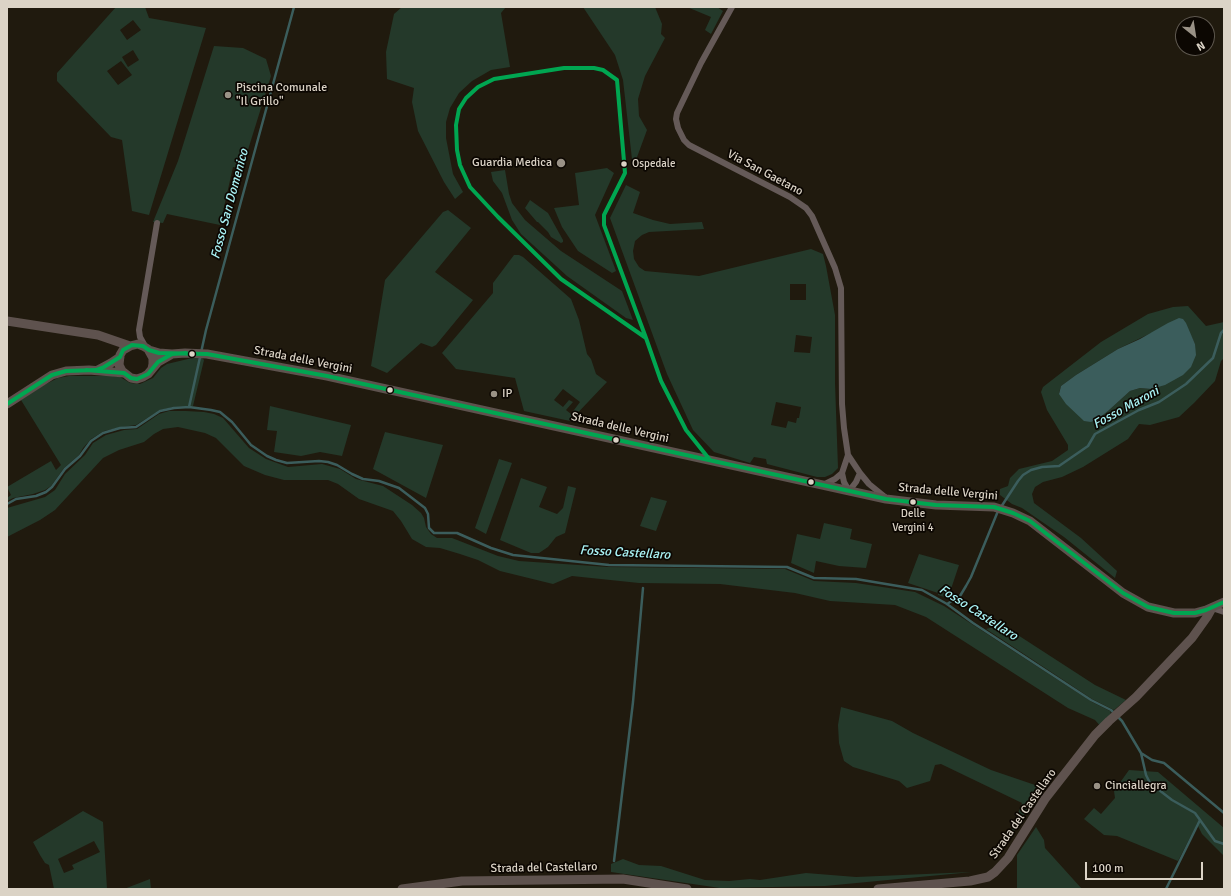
<!DOCTYPE html>
<style>
body{margin:0}
#map{position:relative;width:1231px;height:896px;overflow:hidden;background:#201a0e;font-family:Signika,sans-serif}
canvas{display:block}
.frame{position:absolute;inset:0;border:8px solid #dbd3c6;pointer-events:none}
.north{position:absolute;left:1175px;top:16px;width:40px;height:40px;box-sizing:border-box;background:#0c0702;border:1px solid #5f5950;border-radius:50%;rotate:150deg;font-size:11px;font-weight:700;line-height:16px;text-align:center;color:#dbd3c6}
.north::after{content:'';display:block;margin:auto;width:14px;height:18px;background:#9a9286;clip-path:polygon(50% 0,100% 100%,50% 72%,0 100%)}
.scale{position:absolute;left:1085px;top:862px;width:118px;height:18px;box-sizing:border-box;border:2px solid #dbd3c6;border-top:0;padding-left:5px;font-size:12px;line-height:14px;white-space:nowrap;color:#dbd3c6;-webkit-text-stroke:3px #0c0702;paint-order:stroke}
</style>
<div id="map">
<canvas width="1231" height="896"></canvas>
<div class="frame"></div>
<div class="north">N</div>
<div class="scale">100 m</div>
</div>
<script>
const ctx = document.querySelector('canvas').getContext('2d');
ctx.lineJoin = 'round';
function fill(path, color) { ctx.fillStyle = color; ctx.fill(path, 'evenodd'); }
const poly = rows => new Path2D(rows.map(r => 'M' + r).join(''));
function strokePath(path, color, width, dash) { ctx.strokeStyle = color; ctx.lineWidth = width; ctx.lineCap = dash ? 'butt' : 'round'; ctx.setLineDash(dash || []); ctx.stroke(path); }
function label(font, color, halo, rows, align = 'center') {
  ctx.font = font + ' Signika,sans-serif'; ctx.lineWidth = 3.5; ctx.setLineDash([]); ctx.textBaseline = 'middle'; ctx.strokeStyle = halo; ctx.fillStyle = color; for (const [text, x, y, turn = 0] of rows) {
    ctx.save(); ctx.translate(x, y); ctx.rotate((+turn || 0) * Math.PI / 180); ctx.textAlign = isNaN(turn) ? turn : align; if (halo) ctx.strokeText(text, 0, 0); ctx.fillText(text, 0, 0); ctx.restore();
  }
}
fill(poly([
 [116,7,145,7,149,18,206,28,149,215,132,211,122,140,111,137,57,81,57,73],
 [133,20,141,30,127,40,120,30],
 [133,50,139,60,128,67,122,57],
 [121,61,132,75,118,85,107,71],
 [402,7,506,7,501,13,510,67,491,70,472,81,459,93,450,108,446,122,446,138,453,174,463,192,455,199,444,182,418,131,412,102,414,88,387,79,386,52,394,14],
 [583,7,655,7,662,24,661,34,665,38,645,76,638,99,639,116,647,130,633,168,623,80,615,55],
 [687,7,717,7,723,11,711,34,705,30,711,17],
 [214,46,243,48,266,59,271,76,242,169,233,167,220,225,167,214,163,223,153,222,178,161],
 [607,168,614,173,595,215,616,271,612,273,578,251,562,227,554,208,579,205,575,173],
 [505,170,509,194,512,203,525,220,561,251,622,291,633,320,626,318,567,276,521,234,512,220,502,193,493,181,491,172],
 [626,185,640,192,633,213,653,220,670,224,702,222,704,229,649,232,642,235,635,241,633,251,634,259,639,267,645,271,699,276,811,249,823,254,826,266,835,315,835,383,838,468,832,474,825,477,817,477,767,464,766,459,754,457,750,463,714,452,693,430,667,374,610,218],
 [790,284,806,284,806,300,790,300],
 [796,335,812,337,810,353,794,352],
 [776,402,801,407,799,418,797,418,796,423,788,421,786,428,771,425],
 [530,200,548,213,563,240,563,242,561,243,551,237,548,232,538,222,537,222,525,208],
 [448,210,471,228,435,272,473,300,436,345,432,347,421,343,387,373,371,366,385,280,443,212],
 [514,255,519,255,523,257,571,299,579,320,587,354,591,359,596,374,607,382,570,421,524,411,515,378,456,369,442,353,493,293,493,283],
 [563,389,580,402,571,414,566,410,573,402,569,400,563,407,554,400],
 [1188,306,1206,326,1224,322,1224,358,1221,361,1215,381,1194,403,1179,417,1150,425,1139,424,1128,439,1083,467,1062,477,1043,482,1035,487,1032,494,1034,503,1081,538,1117,571,1115,578,1064,537,1022,508,1012,504,1000,495,1000,489,1008,486,1010,478,1019,469,1052,461,1068,450,1068,445,1047,410,1041,392,1043,387,1101,342,1148,314,1173,307],
 [1151,333,1191,336,1195,344,1151,389,1140,388,1130,391,1108,411,1098,419,1059,393,1061,386,1076,375,1118,349],
 [192,358,202,358,204,360,193,406,174,407,160,410,136,425,122,427,104,431,91,439,83,448,79,455,64,468,51,486,45,490,33,494,13,498,7,501,7,498,11,495,7,487,51,461,56,470,61,465,21,400,44,385,58,378,69,376,113,376,120,377,130,383,140,384,153,378,161,368,167,364],
 [270,406,351,425,342,456,320,452,301,456,274,452,277,431,267,430],
 [169,411,186,411,204,412,214,414,223,418,249,448,266,459,288,467,322,464,340,469,356,479,383,486,412,505,421,513,424,518,426,527,431,534,437,538,452,538,498,556,519,561,608,567,785,569,814,581,856,583,915,592,944,606,1092,702,1110,711,1112,718,1102,728,1095,720,1068,708,926,617,895,605,830,601,795,593,720,584,639,583,572,576,553,584,500,571,478,560,460,554,440,548,426,547,412,539,401,521,393,511,359,499,338,484,328,480,284,480,265,475,244,466,216,438,205,433,178,427,163,429,154,434,144,442,119,450,103,458,55,510,40,520,7,537,7,508,45,497,55,490,65,474,85,455,93,443,106,435,124,430,137,429,159,414],
 [385,432,443,445,426,498,373,469],
 [499,459,512,463,486,534,475,528],
 [521,478,547,487,539,507,557,514,563,508,568,486,576,488,565,533,556,537,548,547,539,553,531,553,500,540],
 [651,497,667,501,656,531,640,526],
 [824,523,852,529,850,539,872,544,866,568,839,566,816,561,814,573,791,563,797,534,820,539],
 [919,554,959,565,948,598,938,595,938,593,908,583],
 [997,626,1007,628,1095,685,1126,700,1114,710,1092,699,986,629],
 [841,707,892,721,913,733,991,770,1041,787,1005,846,1022,803,941,764,935,765,930,781,907,788,899,781,853,767,844,761,839,743,838,725],
 [1129,770,1158,772,1224,828,1224,856,1202,834,1197,824,1178,861,1117,836,1104,835,1084,819,1094,808,1101,814,1115,798,1114,791],
 [83,811,103,822,107,889,54,889,49,865,45,863,40,855,33,842],
 [94,841,100,852,72,865,74,869,64,873,58,859],
 [1036,827,1044,840,1045,848,1082,889,1017,889,1017,855],
 [623,859,639,865,661,866,705,880,729,881,750,879,760,880,806,873,856,877,972,872,825,886,720,888,611,872,611,864],
 [150,879,151,889,124,889]
]), '#24392a');
fill(poly([
 [1179,318,1183,319,1186,323,1195,344,1196,355,1191,367,1183,375,1165,385,1151,389,1140,388,1130,391,1108,411,1098,419,1091,422,1084,421,1066,404,1059,394,1061,386,1076,375,1118,349,1140,339,1168,323]
]), '#3b5d5c');
strokePath(poly([
 [189,407,206,330,294,7],
 [7,504,16,499,36,496,46,492,52,487,65,469,80,456,91,441,103,433,120,428,136,427,160,411,174,408,189,407,211,410,220,412,232,422,251,445,267,456,276,460,287,463,319,461,328,462,337,465,352,474,363,479,379,481,399,488,425,508,428,514,429,528,434,533,457,533,491,548,513,555,609,565,787,567,814,578,856,579,922,590,947,604,973,623,1091,700,1111,710,1122,721,1141,753,1146,775,1150,783,1172,800,1195,813,1215,841,1224,844],
 [1001,507,1018,481,1023,475,1031,470,1042,467,1059,466,1088,446,1095,434,1139,410,1159,402,1186,384,1213,358,1221,333,1224,330],
 [947,604,960,596,966,586,971,577,998,511],
 [1141,753,1152,760,1164,763,1224,813],
 [614,861,633,702,643,588],
 [1166,889,1200,820]
]), '#3b5d5c', 2.5);
strokePath(poly([
 [732,7,701,63,677,113,676,119,678,128,684,140,689,145,790,197,806,208,812,216,835,268,841,288,842,404,844,428,848,455,860,473,869,484,885,497],
 [145,346,140,337,139,330,157,223],
 [842,473,844,482,849,491,856,482,860,473],
 [823,485,835,479,842,473,848,455],
 [1212,608,1224,612]
]), '#655a58', 6);
strokePath(poly([
 [7,321,98,335,130,346],
 [149,350,159,353,172,354,185,353,207,354,327,376,886,499,936,505,994,507,1013,513,1030,521,1123,593,1148,607,1174,613,1195,613,1206,610,1224,602],
 [152,369,153,364,153,358,148,349,143,346,138,344,130,346,123,350,120,355,119,365,122,371,131,378,137,379,143,377,148,374,158,362,172,354],
 [98,370,111,363,120,357],
 [7,404,52,375,66,371,89,370,124,373],
 [402,889,462,881,623,879,687,889],
 [878,889,970,881,988,877,995,872,1008,858,1045,799,1095,735,1109,721,1136,697,1192,638,1207,617,1212,608]
]), '#5e524e', 9);
strokePath(poly([
 [564,68,594,68,603,70,617,80,625,173,604,215,604,225,646,338,561,279,498,217,470,187,460,165,457,150,456,125,459,109,466,98,478,87,494,79,564,68],
 [646,338,661,381,686,430,710,460],
 [86,370,124,373,131,378,137,379,148,374,158,362,172,354,186,353],
 [7,404,52,375,66,371,96,370,104,367,120,357,123,350,132,345,143,346,149,350,159,353,207,354,327,376,886,499,936,505,994,507,1013,513,1030,521,1123,593,1148,607,1174,613,1195,613,1206,610,1224,602]
]), '#00a651', 4);
for (const [x, y, r, color] of [
 [228,95,4,"#9a9286"],
 [561,163,5,"#9a9286"],
 [624,164,3.5,"#dbd3c6"],
 [192,354,3.5,"#dbd3c6"],
 [390,390,3.5,"#dbd3c6"],
 [494,394,4,"#9a9286"],
 [616,440,3.5,"#dbd3c6"],
 [811,482,3.5,"#dbd3c6"],
 [913,502,3.5,"#dbd3c6"],
 [1097,786,4,"#9a9286"]
]) { const dot = new Path2D(); dot.arc(x, y, r, 0, 2 * Math.PI); ctx.fillStyle = color; ctx.fill(dot); strokePath(dot, '#0c0702', 1.5); }
label('11px', '#dbd3c6', '#0c0702', [
 ["Ospedale",632,164],
 ["Delle",913,514,"center"],
 ["Vergini 4",913,528,"center"]
], 'left');
label('12px', '#dbd3c6', '#0c0702', [
 ["Piscina Comunale",236,88],
 ["\"Il Grillo\"",236,102],
 ["Guardia Medica",552,163,"right"],
 ["IP",502,394],
 ["Cinciallegra",1105,786]
], 'left');
label('12px', '#dbd3c6', '#0c0702', [
 ["Via San Gaetano",765,173,28],
 ["Strada delle Vergini",303,360,11],
 ["Strada delle Vergini",620,428,13],
 ["Strada delle Vergini",948,492,5],
 ["Strada del Castellaro",1023,814,-55],
 ["Strada del Castellaro",544,868,-1]
]);
label('italic 13px', '#a9f3f5', '#0c0702', [
 ["Fosso San Domenico",230,204,-75],
 ["Fosso Maroni",1126,408,-29],
 ["Fosso Castellaro",625,553,3],
 ["Fosso Castellaro",978,613,33]
]);
</script>
